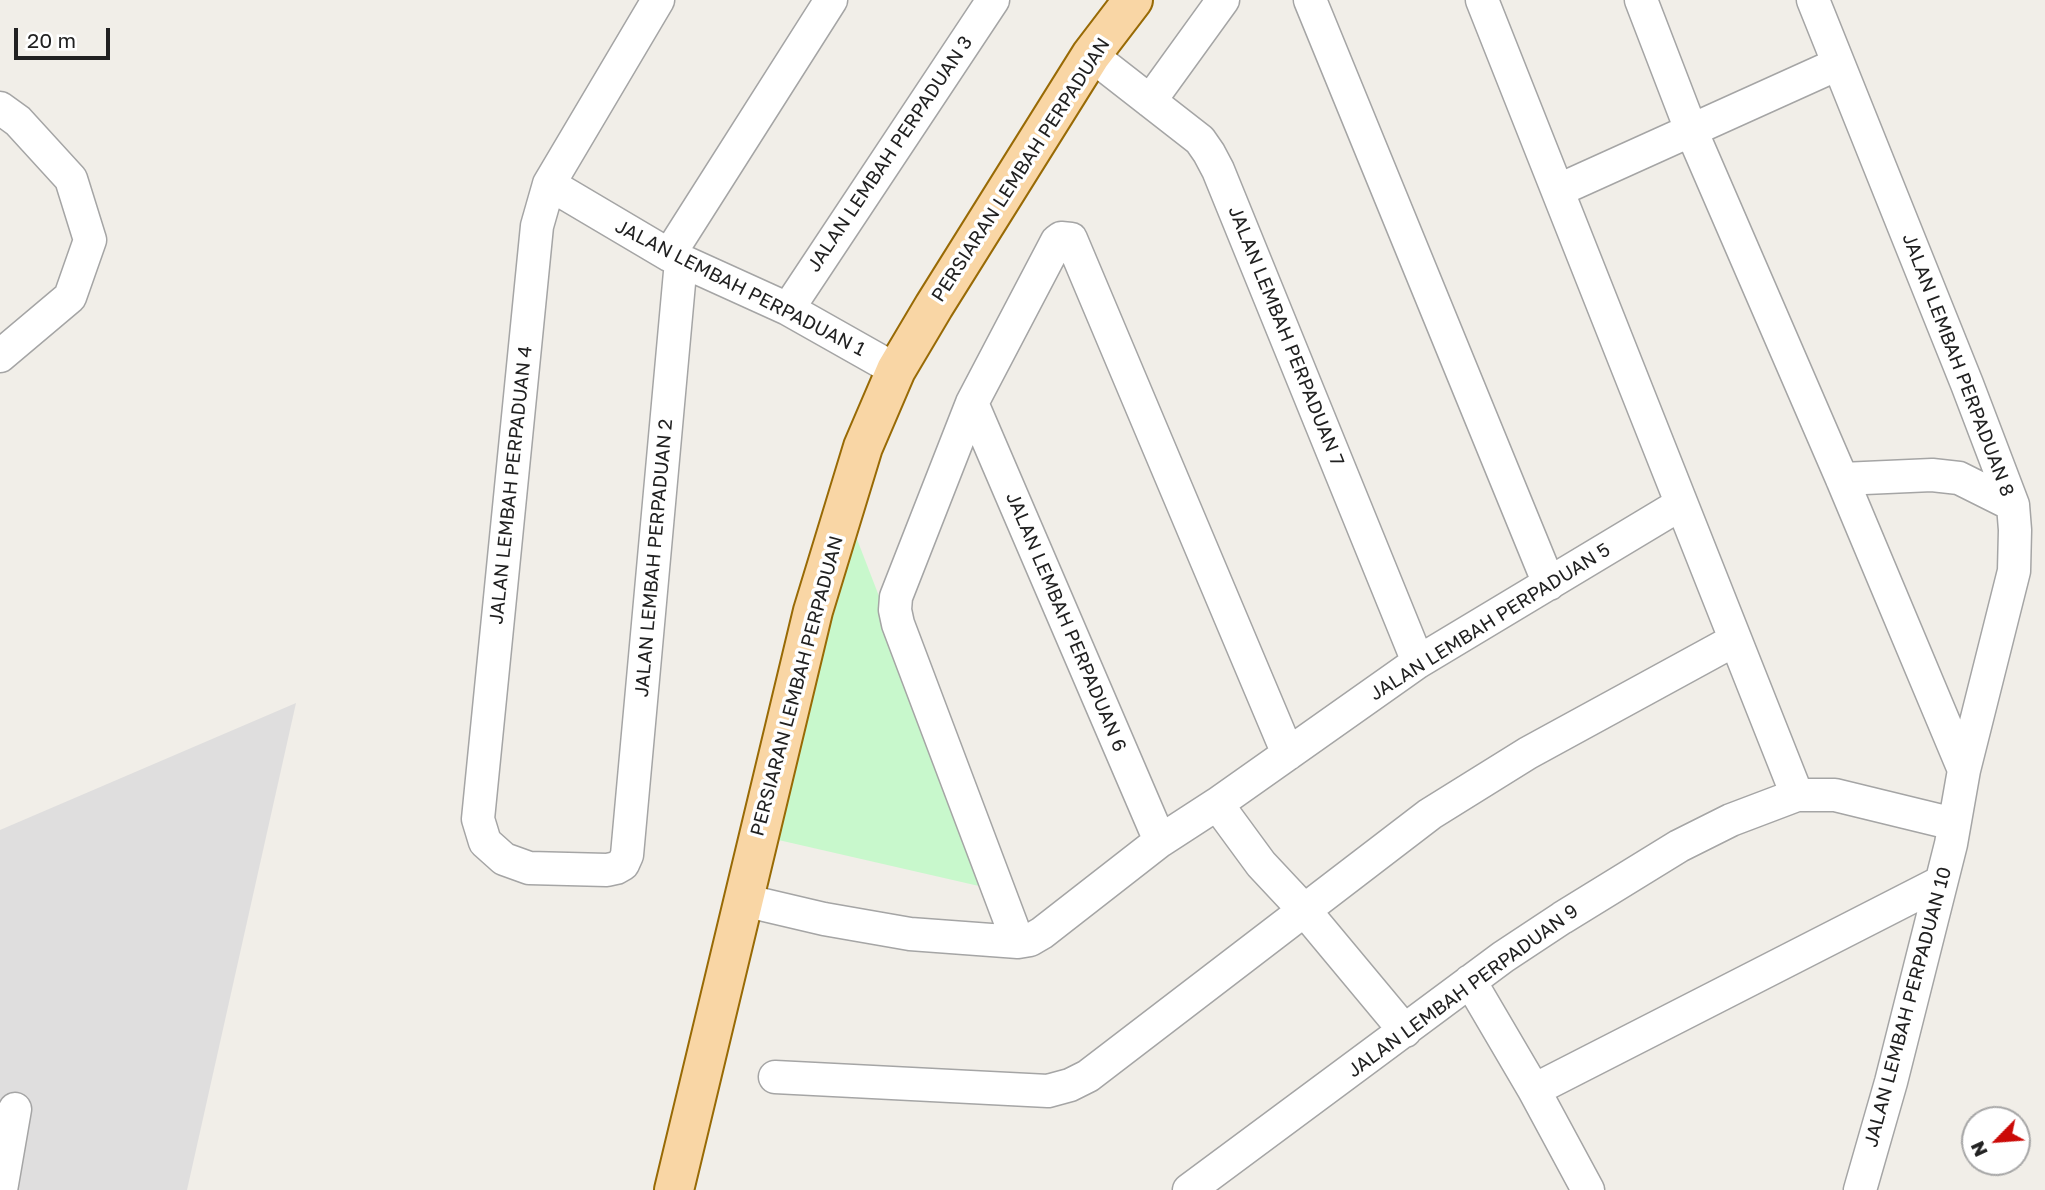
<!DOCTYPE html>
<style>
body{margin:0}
#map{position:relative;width:2045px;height:1190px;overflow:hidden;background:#f1eee8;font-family:"Golos Text",sans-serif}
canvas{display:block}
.north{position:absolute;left:1961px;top:1106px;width:70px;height:70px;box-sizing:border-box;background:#fff;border:2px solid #a6a6a6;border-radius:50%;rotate:245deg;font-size:19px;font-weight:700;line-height:28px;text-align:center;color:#212121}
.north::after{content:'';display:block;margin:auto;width:24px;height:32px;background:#cb0a07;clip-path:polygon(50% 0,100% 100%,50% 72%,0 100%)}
.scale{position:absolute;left:14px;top:28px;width:96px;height:32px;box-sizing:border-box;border:4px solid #212121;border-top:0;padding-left:9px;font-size:21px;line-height:24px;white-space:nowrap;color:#212121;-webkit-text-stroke:5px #fff;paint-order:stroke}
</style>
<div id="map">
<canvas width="2045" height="1190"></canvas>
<div class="north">N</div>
<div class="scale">20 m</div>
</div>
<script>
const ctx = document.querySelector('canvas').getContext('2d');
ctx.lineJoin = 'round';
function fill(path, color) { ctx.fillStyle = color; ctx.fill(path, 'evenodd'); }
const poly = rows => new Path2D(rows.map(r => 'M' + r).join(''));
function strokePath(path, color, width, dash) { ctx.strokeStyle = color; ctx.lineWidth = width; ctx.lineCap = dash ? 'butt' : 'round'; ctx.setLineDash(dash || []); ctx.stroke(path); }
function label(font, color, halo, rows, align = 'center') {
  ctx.font = font + ' "Golos Text",sans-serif'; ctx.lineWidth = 7; ctx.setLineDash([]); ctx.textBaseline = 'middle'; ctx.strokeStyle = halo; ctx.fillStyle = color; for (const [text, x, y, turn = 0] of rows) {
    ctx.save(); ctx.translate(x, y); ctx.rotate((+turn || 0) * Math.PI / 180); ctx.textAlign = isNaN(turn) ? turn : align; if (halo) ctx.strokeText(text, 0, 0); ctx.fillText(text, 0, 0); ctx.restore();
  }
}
fill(poly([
 [296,703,187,1190,0,1190,0,830]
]), '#dfdede');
fill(poly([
 [855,534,992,889,761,836]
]), '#c8f8cc');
const minor = poly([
 [658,0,549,184,537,226,478,819,485,842,504,859,529,868,607,870,616,868,623,864,627,855,681,261],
 [1310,0,1549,584],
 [1482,0,1797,795],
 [1641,0,1691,130,1842,479,1964,770],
 [1813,0,1967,384,2013,505,2015,530,2014,571,1964,770,1951,844,1891,1082,1860,1190],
 [1091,55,1200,140,1209,153,1218,170,1418,662],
 [1150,101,1223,0],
 [0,108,18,121,71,179,90,240,70,297,0,356],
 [549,184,669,255,788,309,896,370],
 [1559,190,1838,64],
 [669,255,831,0],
 [788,309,993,0],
 [972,403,1160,841],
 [1842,479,1932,475,1959,478,2013,505],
 [1217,804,1261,864,1305,911,1405,1031],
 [743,900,824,919,910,934,1018,942,1030,940,1042,933,1160,841,1217,804,1418,662,1681,504],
 [1018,942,898,624,895,610,896,597,972,403,1057,241,1061,238,1071,239,1288,754],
 [1470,981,1534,1090,1588,1190],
 [775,1077,1048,1091,1070,1085,1088,1076,1430,814,1528,753,1735,640],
 [1534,1090,1941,882],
 [1,1190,15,1109],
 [1189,1190,1503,957,1562,918,1679,846,1731,820,1797,795,1835,795,1954,824]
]);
const major = poly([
 [674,1190,813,611,863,447,896,370,934,306,1091,55,1133,0]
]);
strokePath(minor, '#a5a5a5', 35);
strokePath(major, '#986a05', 42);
strokePath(minor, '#fff', 32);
strokePath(major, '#f9d6a5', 38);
label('19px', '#212121', '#fff', [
 ["JALAN LEMBAH PERPADUAN 3",890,154,-56],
 ["PERSIARAN LEMBAH PERPADUAN",1021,170,-57],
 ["JALAN LEMBAH PERPADUAN 1",740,288,27],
 ["JALAN LEMBAH PERPADUAN 7",1286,336,68],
 ["JALAN LEMBAH PERPADUAN 8",1958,365,69],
 ["JALAN LEMBAH PERPADUAN 4",511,485,-84],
 ["JALAN LEMBAH PERPADUAN 2",654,558,-85],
 ["JALAN LEMBAH PERPADUAN 6",1066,622,67],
 ["JALAN LEMBAH PERPADUAN 5",1490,622,-32],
 ["PERSIARAN LEMBAH PERPADUAN",797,686,-75],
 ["JALAN LEMBAH PERPADUAN 9",1463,991,-36],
 ["JALAN LEMBAH PERPADUAN 10",1908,1007,-75]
]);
</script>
